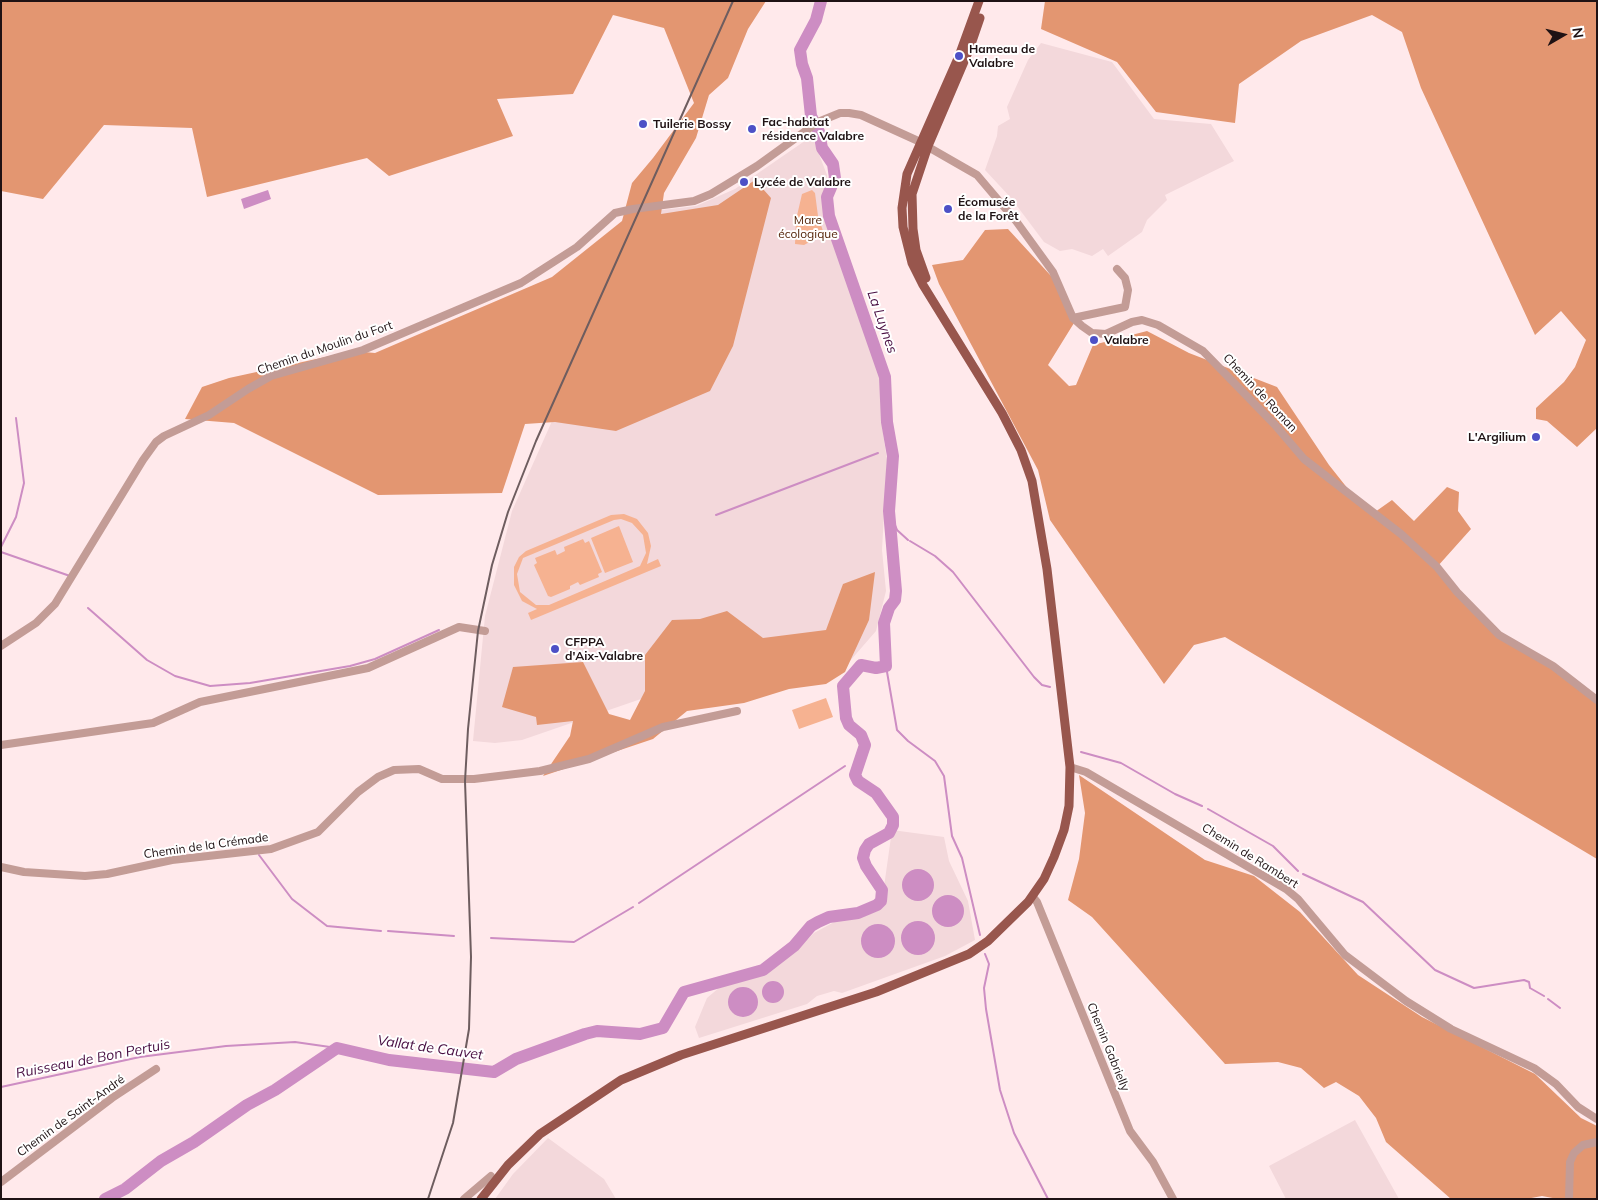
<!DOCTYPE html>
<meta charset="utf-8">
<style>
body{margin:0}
#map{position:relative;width:1598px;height:1200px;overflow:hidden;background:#ffe9eb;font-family:Mulish,sans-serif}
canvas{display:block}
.frame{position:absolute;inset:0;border:2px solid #1f1214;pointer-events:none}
.north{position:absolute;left:1538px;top:10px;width:50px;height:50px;-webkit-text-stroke:4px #fff;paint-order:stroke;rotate:82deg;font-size:14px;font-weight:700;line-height:20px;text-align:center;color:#1f1214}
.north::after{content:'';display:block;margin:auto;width:18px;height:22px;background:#1f1214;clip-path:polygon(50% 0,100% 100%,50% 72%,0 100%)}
</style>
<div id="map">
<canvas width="1598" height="1200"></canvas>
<div class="frame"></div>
<div class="north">N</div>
</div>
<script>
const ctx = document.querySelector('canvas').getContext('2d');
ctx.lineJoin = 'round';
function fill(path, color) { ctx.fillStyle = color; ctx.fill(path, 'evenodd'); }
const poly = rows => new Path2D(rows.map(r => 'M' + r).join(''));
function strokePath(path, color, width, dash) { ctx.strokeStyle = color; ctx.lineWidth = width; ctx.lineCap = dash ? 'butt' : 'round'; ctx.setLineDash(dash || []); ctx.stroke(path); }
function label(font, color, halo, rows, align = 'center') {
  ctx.font = font + ' Mulish,sans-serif'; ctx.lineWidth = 4; ctx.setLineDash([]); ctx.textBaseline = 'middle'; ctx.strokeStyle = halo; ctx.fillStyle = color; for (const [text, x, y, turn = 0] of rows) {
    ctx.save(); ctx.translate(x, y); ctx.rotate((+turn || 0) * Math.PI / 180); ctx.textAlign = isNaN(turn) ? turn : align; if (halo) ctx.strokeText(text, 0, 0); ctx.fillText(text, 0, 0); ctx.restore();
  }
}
fill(poly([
 [1041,43,1112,62,1154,119,1211,124,1234,161,1165,195,1167,200,1147,220,1142,232,1108,256,1103,249,1092,256,1072,249,1060,251,1044,242,1011,198,985,170,997,136,998,126,1010,119,1007,107,1028,60],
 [812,136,827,175,823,208,881,380,883,433,887,460,882,550,886,591,876,631,843,669,725,670,522,740,495,743,473,741,485,616,512,511,645,212,696,206,735,189],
 [892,830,944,837,949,861,968,901,975,940,945,956,842,993,834,991,817,996,807,1004,699,1038,695,1027,707,998,720,987,774,967,794,952,814,933,836,921,878,906,882,901],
 [1355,1120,1399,1199,1286,1199,1269,1166],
 [548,1138,604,1179,616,1199,495,1199,513,1174]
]), '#f3d8db');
fill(poly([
 [812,190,815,193,818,216,824,234,804,245,795,244,796,220,802,194],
 [624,514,637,519,648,533,651,546,647,564,658,559,661,566,531,620,528,613,537,609,522,601,514,585,514,567,519,557,526,551,611,515],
 [621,519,632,523,643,535,646,553,640,566,549,605,536,605,520,592,517,574,523,558,614,520],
 [619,526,633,562,605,573,591,538],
 [583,539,585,543,589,541,602,572,598,574,599,577,580,585,578,582,570,586,570,589,551,597,548,596,534,565,537,563,535,558,555,550,557,555,565,551,564,547],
 [826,698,833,717,799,729,792,710]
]), '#f6b291');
fill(poly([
 [1,1,766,1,748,29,728,78,709,95,696,138,664,193,661,214,718,205,755,180,771,198,733,346,710,391,616,431,555,422,525,424,502,493,378,495,234,423,185,419,202,387,229,378,353,351,375,353,552,277,622,221,632,183,653,158,694,103,664,28,613,15,573,94,497,99,513,136,389,176,367,158,207,197,192,128,104,125,43,199,1,191],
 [1045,1,1597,1,1597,428,1577,447,1547,421,1536,419,1536,408,1564,382,1575,367,1586,340,1561,311,1535,335,1421,88,1402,32,1372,15,1301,41,1239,84,1235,123,1156,112,1117,62,1041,29],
 [1008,229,1052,277,1074,323,1048,365,1069,386,1076,385,1093,345,1147,331,1189,353,1277,387,1329,465,1356,499,1375,512,1392,500,1414,521,1447,487,1459,492,1458,511,1471,529,1437,567,1489,625,1553,666,1597,700,1597,859,1225,637,1194,645,1164,684,1050,520,1038,470,939,284,932,265,963,260,985,230],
 [875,572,869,620,845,672,826,684,789,689,744,703,687,711,653,739,543,776,570,736,573,721,537,725,536,717,502,707,513,667,583,662,609,714,630,720,645,691,645,655,672,620,700,619,727,611,763,638,826,630,843,584],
 [1079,775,1205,860,1254,876,1300,912,1358,975,1422,1017,1535,1074,1581,1118,1597,1126,1597,1199,1558,1199,1542,1196,1526,1199,1451,1199,1386,1142,1376,1118,1359,1096,1336,1082,1324,1088,1301,1068,1278,1062,1225,1064,1092,917,1068,900,1079,859,1085,813]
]), '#e39671');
fill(poly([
 [268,190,271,199,244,209,241,199],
 '902 885a16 16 0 1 1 32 0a16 16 0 1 1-32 0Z',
 '932 911a16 16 0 1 1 32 0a16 16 0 1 1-32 0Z',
 '901 938a17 17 0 1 1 34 0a17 17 0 1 1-34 0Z',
 '861 941a17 17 0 1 1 34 0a17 17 0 1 1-34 0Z',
 '762 992a11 11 0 1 1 22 0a11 11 0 1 1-22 0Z',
 '728 1002a15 15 0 1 1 30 0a15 15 0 1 1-30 0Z'
]), '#cd8dc3');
strokePath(poly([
 [889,511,897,530,908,540],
 [716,515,878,453],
 [910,541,935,556,953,572,1034,677,1042,685,1050,687],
 [1,547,16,517,24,483,16,418],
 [1,552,70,576],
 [88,608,147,660,175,676,210,686,250,683,350,666,375,659,439,630],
 [886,666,897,730,908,741,935,761,944,776,952,836,962,858,980,935],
 [1081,752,1121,763,1175,794,1202,806],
 [857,757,864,753],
 [1208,809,1273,846,1298,871],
 [259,855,292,899,327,926,381,931],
 [1303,874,1363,902,1435,970,1474,988,1524,980,1529,982,1530,988,1544,996],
 [639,903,845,766],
 [388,931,454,936],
 [491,938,574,942,633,907],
 [985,954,989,964,984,988,986,1009,1000,1090,1014,1133,1048,1199],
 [1548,999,1560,1008],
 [1,1087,140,1057,226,1046,295,1042,337,1048]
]), '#cd8dc3', 2);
strokePath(poly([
 [105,1199,125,1189,161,1161,194,1142,247,1105,275,1090,337,1048,389,1060,494,1072,516,1059,585,1034,597,1031,640,1034,663,1028,684,992,763,970,794,946,811,926,818,922,829,917,858,913,877,905,881,901,882,890,866,866,863,858,865,850,869,844,889,833,893,825,893,817,876,793,858,781,855,775,865,745,861,735,849,725,846,718,843,686,861,665,876,668,886,666,884,623,889,608,895,600,896,591,889,511,893,456,887,422,885,377,829,216,827,197,835,178,833,164,822,148,819,132,811,116,807,78,802,64,800,50,816,20,821,1]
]), '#cd8dc3', 12);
strokePath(poly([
 [1073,318,1125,307,1128,290,1125,278,1117,269],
 [1,646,36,623,55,604,143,460,156,442,164,436,209,415,248,389,271,376,363,350,521,283,577,247,615,213,633,209,694,201,711,194,757,166,818,122,840,113,849,113,861,115,916,140,977,175,1016,221,1053,272,1073,318,1082,326,1092,333,1106,334,1132,322,1142,320,1158,325,1203,351,1275,425,1304,459,1401,534,1437,567,1457,592,1499,635,1553,666,1597,700],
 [1,745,153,723,200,702,368,668,459,627,485,631],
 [1070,767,1086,772,1286,889,1298,899,1345,955,1406,1001,1451,1029,1534,1068,1556,1084,1578,1107,1597,1119],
 [1,867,24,872,85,876,107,874,172,860,271,849,318,832,358,792,378,777,394,770,419,769,442,779,474,779,540,771,589,759,663,727,737,711],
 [1033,897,1037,902,1130,1131,1153,1162,1173,1199],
 [1,1182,112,1098,156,1069],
 [464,1199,491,1176],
 [1569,1199,1570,1162,1574,1153,1583,1145,1597,1142]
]), '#c39c96', 8);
strokePath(poly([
 [926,278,916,250,913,229,912,194,928,146,969,50,980,18],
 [481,1199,508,1165,540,1134,621,1080,681,1055,876,992,969,954,988,941,1028,902,1044,879,1054,857,1064,830,1069,806,1070,767,1047,569,1032,481,1021,450,1002,413,923,285,912,263,903,227,902,208,907,174,959,56,979,1]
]), '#98564d', 9);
strokePath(poly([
 [428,1199,453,1123,469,1029,471,957,465,781,468,729,478,631,492,565,508,512,536,441,733,1]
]), '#6e5d5f', 2);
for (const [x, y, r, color] of [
 [959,56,5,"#4d50c6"],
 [643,124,5,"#4d50c6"],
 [752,129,5,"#4d50c6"],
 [744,182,5,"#4d50c6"],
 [948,209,5,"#4d50c6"],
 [1094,340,5,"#4d50c6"],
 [1536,437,5,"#4d50c6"],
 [555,649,5,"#4d50c6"]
]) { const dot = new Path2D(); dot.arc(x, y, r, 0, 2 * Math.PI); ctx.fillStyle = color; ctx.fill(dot); strokePath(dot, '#fff', 2); }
label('bold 12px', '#1f1214', '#fff', [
 ["Hameau de",969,49],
 ["Valabre",969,63],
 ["Fac-habitat",762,122],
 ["résidence Valabre",762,136],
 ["Tuilerie Bossy",653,124],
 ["Lycée de Valabre",754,182],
 ["Écomusée",958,202],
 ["de la Forêt",958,216],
 ["Valabre",1104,340],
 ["L'Argilium",1526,437,"right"],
 ["CFPPA",565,642],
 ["d'Aix-Valabre",565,656]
], 'left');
label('12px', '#542408', '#fff', [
 ["Mare",808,220],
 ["écologique",808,234]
]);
label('12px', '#1f1214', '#fff', [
 ["Chemin du Moulin du Fort",325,348,-19],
 ["Chemin de Roman",1260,393,47],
 ["Chemin de la Crémade",206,846,-8],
 ["Chemin de Rambert",1250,856,32],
 ["Chemin Gabrielly",1108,1047,68],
 ["Chemin de Saint-André",71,1116,-36]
]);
label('italic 14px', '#470d41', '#fff', [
 ["La Luynes",882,322,71],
 ["Vallat de Cauvet",430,1048,8],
 ["Ruisseau de Bon Pertuis",93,1059,-11]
]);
</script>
